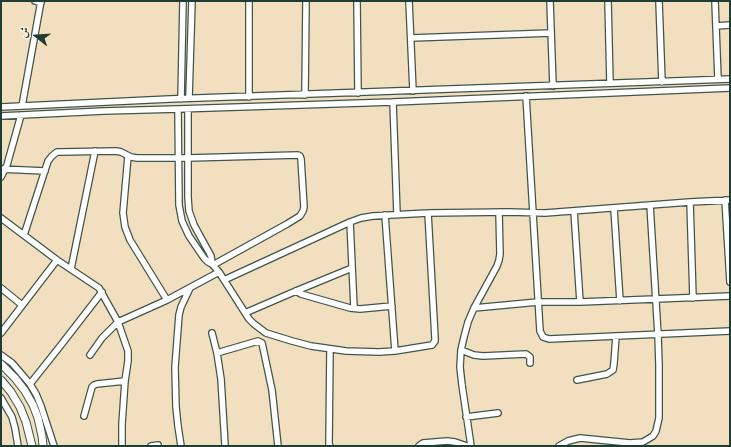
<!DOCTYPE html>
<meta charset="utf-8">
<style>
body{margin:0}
#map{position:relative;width:731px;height:447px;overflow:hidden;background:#f2dfbf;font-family:Cardo,Amiri,serif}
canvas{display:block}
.frame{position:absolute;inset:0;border:2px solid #1f3d34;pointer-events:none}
.north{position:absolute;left:16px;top:16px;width:40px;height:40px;-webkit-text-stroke:3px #fcf5e5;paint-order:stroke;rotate:287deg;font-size:11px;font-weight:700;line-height:16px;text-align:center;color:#1f3d34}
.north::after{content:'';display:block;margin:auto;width:14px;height:18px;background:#1f3d34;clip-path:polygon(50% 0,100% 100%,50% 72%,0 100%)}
</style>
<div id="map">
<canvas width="731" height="447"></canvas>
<div class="frame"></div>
<div class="north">ش</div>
</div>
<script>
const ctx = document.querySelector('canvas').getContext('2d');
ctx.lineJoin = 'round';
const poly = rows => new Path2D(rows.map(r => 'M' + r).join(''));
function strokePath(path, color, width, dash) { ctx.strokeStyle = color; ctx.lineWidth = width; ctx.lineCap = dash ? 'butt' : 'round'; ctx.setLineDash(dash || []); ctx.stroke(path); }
const minor = poly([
 [35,1,41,3],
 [249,1,249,97],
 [357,1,358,93],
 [409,1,413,91],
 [550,1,553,86],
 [608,1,610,83],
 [659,1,662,82],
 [715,1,718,79],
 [716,26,730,25],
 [411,38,551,33],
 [305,95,306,1],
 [526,96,540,331,543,337,549,339,730,331],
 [189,98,192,1],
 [181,99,183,1],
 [393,102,397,214],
 [22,106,41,1],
 [1,107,170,99,730,79],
 [178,109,179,205,182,221,189,236,204,258,208,262,212,264,219,272,249,319,254,324,266,333,292,341,311,346,346,351,379,352,395,351,432,345,435,341,435,338,428,213],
 [188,109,188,197,189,211,194,225,211,256,212,264],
 [1,116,104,111,178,109,393,102,730,88],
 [128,156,123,213,125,227,130,240,167,300],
 [1,169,45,171],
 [1,177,7,165,21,115],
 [725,200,730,282],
 [690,202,693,298],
 [614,209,620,301],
 [574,211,580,302],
 [385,215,395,351],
 [1,218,57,260,99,288,118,322,128,351,128,361,125,381,122,424,122,446],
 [350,222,354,308],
 [24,235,48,161,52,156,57,152,60,152,116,151,121,152,131,157,137,158,188,158,298,155,300,156,301,159,304,207,303,211,300,216,287,224,213,265],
 [71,269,95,151],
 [224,280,350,222,361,218,373,216,428,213,509,212,545,213,690,202,730,200],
 [1,288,22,305],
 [296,291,301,294,350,308,360,309,392,306],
 [474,308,538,302,580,302,730,296],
 [245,313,296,291,352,268],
 [1,333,57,260],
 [212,333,217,353,221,379,225,445],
 [461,350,474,355,483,356,526,354,530,357,530,363],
 [217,353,258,341,262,343,272,390,278,446],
 [1,355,12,363,19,371,30,384,36,394,41,406,54,446],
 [90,355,102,338,118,322,167,300,219,272],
 [577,380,607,374,613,370,614,363,616,336],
 [30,384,61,345,102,292],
 [1,398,12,417,15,428,18,446],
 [84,416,92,387,94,385,97,384,125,381],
 [466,417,498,413],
 [151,446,158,445],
 [181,446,178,426,176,407,175,367,179,315,181,307,190,288],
 [330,446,329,444,330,349],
 [419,446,423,443,447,441,455,442,467,446],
 [471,446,462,385,460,367,461,350,464,337,468,322,474,308,497,266,499,260,500,254,499,212],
 [559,446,568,441,580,438,630,443,643,442,653,436,656,431,659,418,659,365,658,335,650,205]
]);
const major = poly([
 [1,364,15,378,25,391,33,405,38,418,42,436,43,446],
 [1,380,11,392,20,407,26,422,32,446]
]);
strokePath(minor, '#3f5549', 8);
strokePath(major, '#3f5549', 9);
strokePath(minor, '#fff', 5.5);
strokePath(major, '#fff', 7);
</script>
